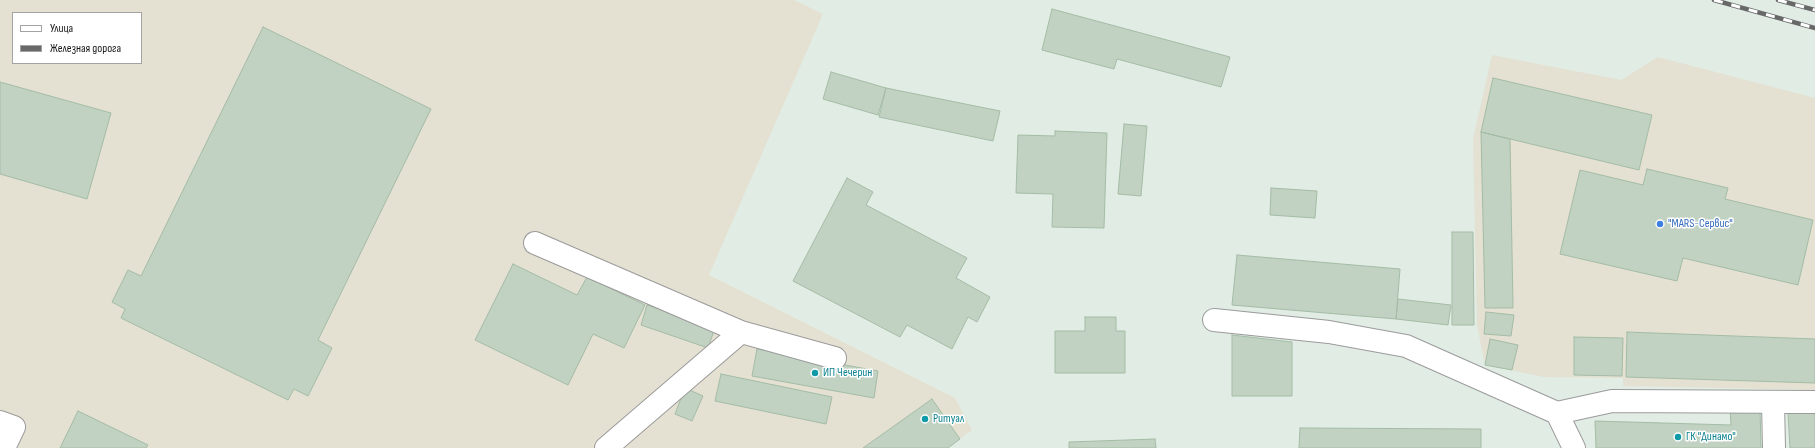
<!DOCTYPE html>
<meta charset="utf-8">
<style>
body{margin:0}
#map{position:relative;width:1815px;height:448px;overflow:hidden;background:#e0ece4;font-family:"Sofia Sans Condensed",sans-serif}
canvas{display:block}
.legend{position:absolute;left:12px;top:12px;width:130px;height:52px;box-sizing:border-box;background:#fff;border:1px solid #a3a3a3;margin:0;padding:5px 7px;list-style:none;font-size:12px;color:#1a1a1a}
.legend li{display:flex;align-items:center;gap:8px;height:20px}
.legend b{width:20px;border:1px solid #a3a3a3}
</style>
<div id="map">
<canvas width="1815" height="448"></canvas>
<ul class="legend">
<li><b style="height:5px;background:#fff"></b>Улица</li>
<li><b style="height:5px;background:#686868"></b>Железная дорога</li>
</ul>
</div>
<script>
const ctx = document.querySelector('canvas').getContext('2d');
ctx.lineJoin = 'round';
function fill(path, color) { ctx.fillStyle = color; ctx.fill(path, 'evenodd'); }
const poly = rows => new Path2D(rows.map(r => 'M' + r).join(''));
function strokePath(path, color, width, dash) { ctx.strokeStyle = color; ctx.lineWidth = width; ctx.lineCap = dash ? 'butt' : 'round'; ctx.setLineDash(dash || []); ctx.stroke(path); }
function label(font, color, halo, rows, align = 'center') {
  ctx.font = font + ' "Sofia Sans Condensed",sans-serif'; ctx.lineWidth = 3; ctx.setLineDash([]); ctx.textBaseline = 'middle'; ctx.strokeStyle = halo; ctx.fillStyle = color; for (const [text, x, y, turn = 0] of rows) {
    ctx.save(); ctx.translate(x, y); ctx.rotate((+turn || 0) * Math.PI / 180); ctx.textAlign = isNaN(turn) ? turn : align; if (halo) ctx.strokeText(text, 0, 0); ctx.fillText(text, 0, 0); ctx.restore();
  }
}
fill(poly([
 [0,0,794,0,823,14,709,275,955,398,972,430,947,448,0,448],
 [13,13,141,13,141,63,13,63],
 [1492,55,1621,80,1658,57,1815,98,1815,390,1623,386,1623,378,1544,377,1485,365,1477,325,1473,139]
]), '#e4e1d2');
const building = poly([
 [1052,9,1230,57,1221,87,1117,59,1114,69,1042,50,1052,9],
 [263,27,431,109,318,340,332,348,308,396,294,389,288,400,121,318,125,309,112,302,128,270,141,276,263,27],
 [831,72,886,88,878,115,823,99,831,72],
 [1493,78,1652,115,1639,170,1481,132,1493,78],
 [0,82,111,113,87,199,0,174,0,82],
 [886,88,1000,111,993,141,879,117,886,88],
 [1124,124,1147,126,1141,196,1118,194,1124,124],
 [1055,131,1107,133,1104,228,1052,227,1053,194,1016,193,1018,135,1055,136,1055,131],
 [1481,132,1510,139,1513,308,1485,308,1481,132],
 [1647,169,1728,188,1725,199,1813,220,1798,285,1683,258,1677,281,1560,254,1580,170,1643,185,1647,169],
 [847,178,873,192,866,205,967,258,956,278,990,297,977,322,968,317,952,349,907,325,900,337,793,281,847,178],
 [1271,188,1317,191,1315,218,1270,215,1271,188],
 [1452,232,1473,232,1474,325,1452,325,1452,232],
 [1237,255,1400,269,1396,319,1232,305,1237,255],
 [513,264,577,295,587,277,645,305,624,348,593,334,568,385,475,340,513,264],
 [1398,299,1451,305,1448,325,1396,319,1398,299],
 [647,305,715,328,708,348,641,325,647,305],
 [1486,312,1514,315,1511,336,1484,334,1486,312],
 [1085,317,1116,317,1116,331,1125,331,1125,373,1055,373,1055,331,1085,331,1085,317],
 [1627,332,1815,339,1815,383,1626,377,1627,332],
 [1232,335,1292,342,1292,396,1232,396,1232,335],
 [1574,337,1623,338,1622,376,1574,375,1574,337],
 [1490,339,1518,345,1512,370,1485,365,1490,339],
 [757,349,878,371,874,398,752,376,757,349],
 [721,374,832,397,826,424,715,401,721,374],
 [685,388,703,396,692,421,675,414,685,388],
 [932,399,960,439,948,448,863,448,932,399],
 [1730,409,1760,409,1761,448,1596,448,1595,421,1731,425,1730,409],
 [78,411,148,445,146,448,60,448,78,411],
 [1815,412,1815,448,1790,448,1788,413,1815,412],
 [1300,428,1481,429,1481,448,1299,448,1300,428],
 [1155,439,1156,448,1069,448,1069,442,1155,439]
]);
fill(building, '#c1d2c2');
strokePath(building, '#a4bca5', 1);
const minor = poly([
 [535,243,741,332,606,448],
 [1214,320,1329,332,1406,346,1557,413,1574,448],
 [741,332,835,358],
 [1773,402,1774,448],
 [1557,413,1612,401,1815,402],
 [0,422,14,427,4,448]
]);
strokePath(minor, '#9b9b9b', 24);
strokePath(minor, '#fff', 22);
const rail = poly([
 [1714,0,1815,28],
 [1778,0,1815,10]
]);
strokePath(rail, '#686868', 4.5);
strokePath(rail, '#fff', 3, [9]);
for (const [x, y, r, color] of [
 [1660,224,4,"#3f7fe0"],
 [815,373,4,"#0f9aa8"],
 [925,419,4,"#0f9aa8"],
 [1678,437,4,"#0f9aa8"]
]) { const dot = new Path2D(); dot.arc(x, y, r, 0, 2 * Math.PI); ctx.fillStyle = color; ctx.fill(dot); strokePath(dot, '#fff', 1.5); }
label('12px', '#366cbe', '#fff', [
 ["\"MARS-Сервис\"",1668,224]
], 'left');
label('12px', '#0d838f', '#fff', [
 ["ИП Чечерин",823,373],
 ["Ритуал",933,419],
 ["ГК \"Динамо\"",1686,437]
], 'left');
</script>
